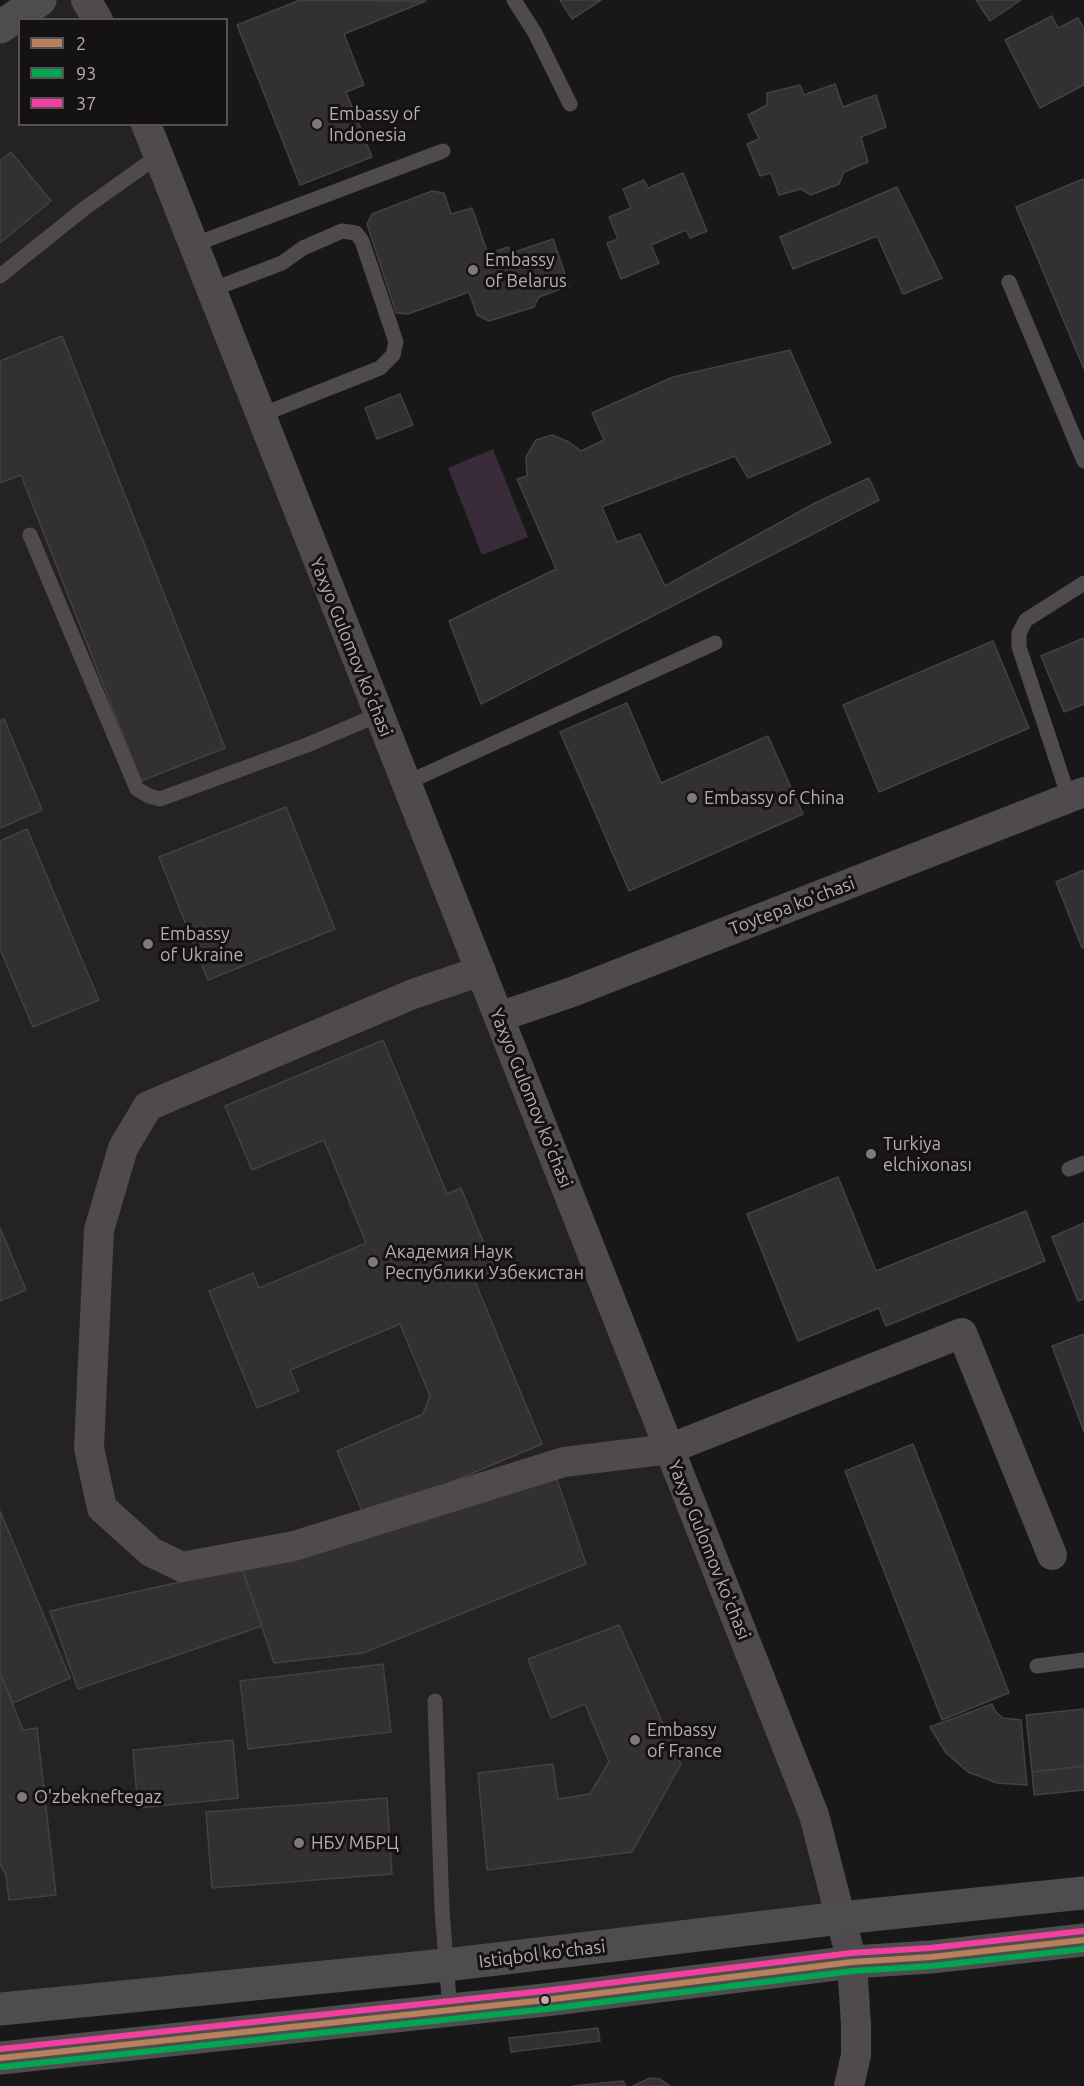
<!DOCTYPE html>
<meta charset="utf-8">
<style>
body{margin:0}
#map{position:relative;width:1084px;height:2086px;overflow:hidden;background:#181818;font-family:Ubuntu,sans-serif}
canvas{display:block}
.legend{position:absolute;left:18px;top:18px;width:210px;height:108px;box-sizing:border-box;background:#141213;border:2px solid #564f54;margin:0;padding:8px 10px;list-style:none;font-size:18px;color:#b9aab6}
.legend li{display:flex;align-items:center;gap:12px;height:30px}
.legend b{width:30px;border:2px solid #564f54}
</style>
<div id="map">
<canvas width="1084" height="2086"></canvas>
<ul class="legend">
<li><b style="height:8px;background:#b6815c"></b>2</li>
<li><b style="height:8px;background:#00a651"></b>93</li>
<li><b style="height:8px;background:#f240a1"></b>37</li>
</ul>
</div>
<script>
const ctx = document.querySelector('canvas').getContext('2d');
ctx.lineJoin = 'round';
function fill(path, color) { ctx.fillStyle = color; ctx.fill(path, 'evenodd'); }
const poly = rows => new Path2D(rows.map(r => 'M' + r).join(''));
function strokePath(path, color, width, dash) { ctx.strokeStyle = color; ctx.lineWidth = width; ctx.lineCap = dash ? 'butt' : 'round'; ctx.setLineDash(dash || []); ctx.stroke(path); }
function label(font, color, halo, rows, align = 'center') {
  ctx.font = font + ' Ubuntu,sans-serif'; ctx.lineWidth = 6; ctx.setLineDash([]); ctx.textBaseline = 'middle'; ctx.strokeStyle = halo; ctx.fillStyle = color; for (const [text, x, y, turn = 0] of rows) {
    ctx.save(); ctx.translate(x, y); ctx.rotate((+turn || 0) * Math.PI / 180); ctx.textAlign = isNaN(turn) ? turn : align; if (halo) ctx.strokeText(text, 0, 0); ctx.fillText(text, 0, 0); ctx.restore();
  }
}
fill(poly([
 [40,0,86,0,98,19,20,20,20,124,146,125,841,1918,0,2009,0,27]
]), '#242223');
fill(poly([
 [493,449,528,537,482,555,448,468]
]), '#392b3a');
const building = poly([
 [300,0,426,1,344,34,364,85,346,92,372,157,300,185,237,25,300,0],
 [560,0,601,0,572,19,560,0],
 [976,0,1021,0,990,21,976,0],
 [1052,16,1058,28,1078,18,1084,29,1084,85,1040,108,1005,40,1052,16],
 [835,84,843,107,876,95,886,127,861,137,868,162,844,172,839,184,811,195,801,189,779,195,771,173,760,176,747,144,759,139,748,115,767,105,767,93,800,85,804,95,835,84],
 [11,152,51,201,0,243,0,161,11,152],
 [683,173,707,231,690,238,686,230,651,245,659,263,621,279,607,243,618,239,609,217,631,208,623,189,644,180,648,188,683,173],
 [1083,179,1084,182,1084,369,1016,207,1083,179],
 [897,187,942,278,903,294,877,236,793,269,780,237,897,187],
 [432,191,444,193,451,214,472,208,488,254,508,247,512,253,553,239,569,286,539,297,534,307,489,321,477,315,469,292,408,314,396,313,367,224,372,214,432,191],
 [62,336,225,748,141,781,21,475,0,483,0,361,62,336],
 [790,350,831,443,748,478,735,456,602,507,617,542,640,534,665,586,815,503,869,478,879,500,481,704,449,621,556,569,517,479,527,476,526,457,536,440,552,435,569,442,581,451,604,440,592,413,673,377,790,350],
 [400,394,413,425,377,439,365,408,400,394],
 [1084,638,1084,704,1064,712,1041,656,1084,638],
 [993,641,1029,728,879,792,843,705,993,641],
 [627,703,661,783,768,736,803,814,629,891,560,732,627,703],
 [4,719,42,810,0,828,0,721,4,719],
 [286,807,335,929,208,980,159,857,286,807],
 [27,829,99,1000,33,1027,0,949,0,841,27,829],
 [1084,870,1084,947,1082,948,1056,882,1084,870],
 [383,1040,447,1194,461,1188,495,1270,474,1279,542,1444,365,1518,337,1451,423,1414,430,1396,400,1324,290,1370,299,1391,257,1408,209,1291,253,1273,259,1288,366,1243,324,1140,252,1170,225,1106,383,1040],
 [838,1177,876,1271,1026,1211,1045,1261,886,1326,879,1308,798,1341,747,1214,838,1177],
 [1084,1223,1084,1299,1078,1301,1052,1237,1084,1223],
 [0,1228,26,1290,0,1301,0,1228],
 [1084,1334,1084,1432,1052,1346,1084,1334],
 [913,1444,1009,1693,942,1720,845,1471,913,1444],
 [555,1474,586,1564,363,1653,274,1663,242,1568,555,1474],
 [0,1511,70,1678,13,1703,0,1673,0,1511],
 [242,1568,262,1626,78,1689,50,1611,242,1568],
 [619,1625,681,1764,632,1852,487,1870,478,1773,553,1764,558,1799,590,1794,609,1762,585,1704,551,1718,528,1659,619,1625],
 [383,1664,391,1732,248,1749,240,1681,383,1664],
 [0,1673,23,1730,37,1728,56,1895,9,1900,6,1875,0,1864,0,1673],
 [992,1704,996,1712,1003,1718,1021,1720,1027,1785,997,1783,968,1772,946,1753,930,1727,992,1704],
 [1084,1709,1084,1766,1032,1772,1026,1715,1084,1709],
 [233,1740,238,1798,138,1808,133,1750,233,1740],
 [1084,1766,1084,1790,1034,1795,1032,1772,1084,1766],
 [387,1798,392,1874,212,1888,206,1812,387,1798],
 [598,2028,600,2041,511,2052,509,2038,598,2028],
 [650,2078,659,2079,670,2086,633,2086,650,2078],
 [623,2081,626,2086,572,2086,623,2081]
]);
fill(building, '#323031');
strokePath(building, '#444044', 1.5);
strokePath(poly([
 [514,0,535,33,570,104],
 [193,245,443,151],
 [0,276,85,208,158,156],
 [1009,282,1084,461],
 [211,290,282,263,303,248,342,231,356,233,362,241,396,342,393,355,380,368,261,415],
 [30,535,137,789,149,796,160,799,307,745,378,715],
 [406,783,715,643],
 [1069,798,1019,647,1019,633,1026,620,1084,583],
 [1069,1169,1084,1163],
 [1037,1666,1084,1660],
 [435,1701,442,1910,450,2011]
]), '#4e4a4d', 15);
strokePath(poly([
 [86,0,98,20],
 [146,124,814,1815,852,1962,856,2025,856,2055,849,2086],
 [481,971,413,994,148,1106,123,1148,99,1230,89,1448,102,1508,151,1552,182,1567,294,1546,564,1462,669,1449,962,1333,1052,1555],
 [499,1017,572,992,1084,792]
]), '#4e4a4d', 30);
strokePath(poly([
 [0,27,40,0],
 [0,2009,446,1965,841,1918,1084,1893],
 [0,2058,545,2000,852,1962,931,1957,1084,1940]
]), '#4f4c4e', 33);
strokePath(poly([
 [0,2058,545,2000,852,1962,931,1957,1084,1940]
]), '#b6815c', 6);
strokePath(poly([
 [1,2067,546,2009,853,1971,932,1966,1084,1949]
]), '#00a651', 6);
strokePath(poly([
 [0,2049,544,1991,851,1953,930,1948,1083,1931]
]), '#f240a1', 6);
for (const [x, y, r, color] of [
 [317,124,6,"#81777f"],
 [473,270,6,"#81777f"],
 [692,798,6,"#81777f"],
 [148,944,6,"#81777f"],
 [871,1154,6,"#81777f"],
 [373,1262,6,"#81777f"],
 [635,1740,6,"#81777f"],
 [22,1797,6,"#81777f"],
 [299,1843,6,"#81777f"],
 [545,2000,5,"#b9aab6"]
]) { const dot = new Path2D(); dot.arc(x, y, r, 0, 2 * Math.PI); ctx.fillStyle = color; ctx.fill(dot); strokePath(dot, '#141213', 2); }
label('18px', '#b9aab6', '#141213', [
 ["Embassy of",329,114],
 ["Indonesia",329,135],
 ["Embassy",485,260],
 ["of Belarus",485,281],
 ["Embassy of China",704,798],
 ["Embassy",160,934],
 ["of Ukraine",160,955],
 ["Turkiya",883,1144],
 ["elchixonası",883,1165],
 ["Академия Наук",385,1252],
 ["Республики Узбекистан",385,1273],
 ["Embassy",647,1730],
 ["of France",647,1751],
 ["O'zbekneftegaz",34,1797],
 ["НБУ МБРЦ",311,1843]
], 'left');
label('18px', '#b9aab6', '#141213', [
 ["Yaxyo Gulomov ko'chasi",351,647,68],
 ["Toytepa ko'chasi",792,906,-21],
 ["Yaxyo Gulomov ko'chasi",531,1098,68],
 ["Yaxyo Gulomov ko'chasi",709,1550,68],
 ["Istiqbol ko'chasi",542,1954,-7]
]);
</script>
